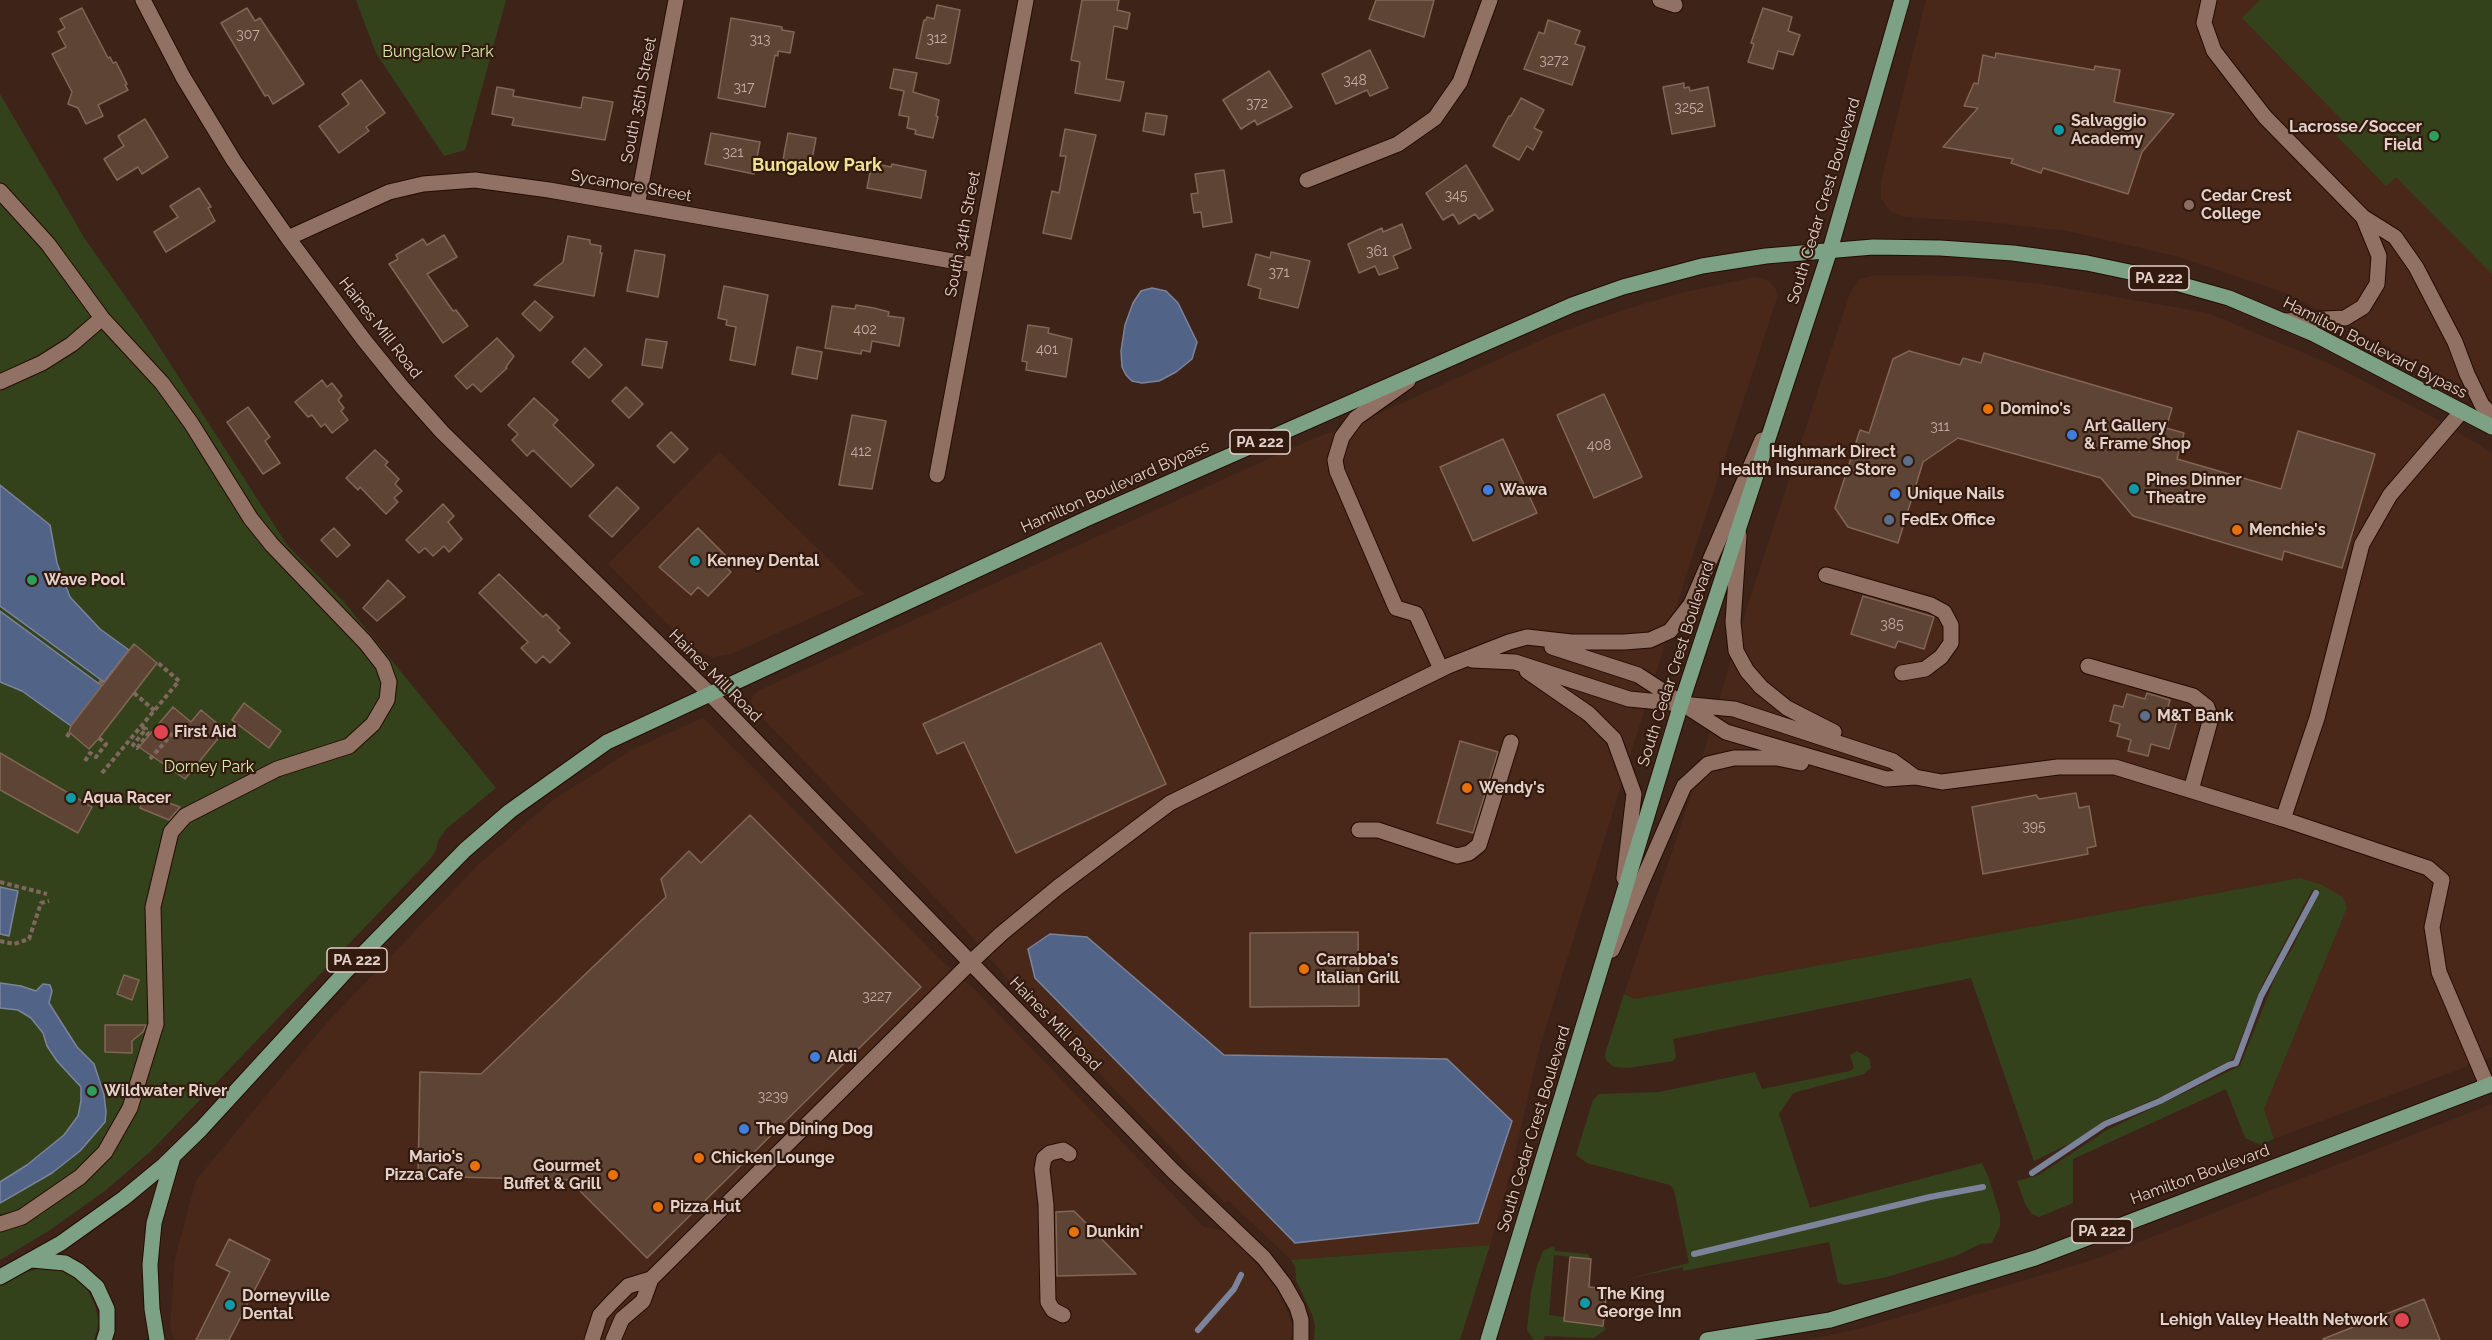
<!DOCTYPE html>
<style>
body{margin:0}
canvas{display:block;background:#3e2319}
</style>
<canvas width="2492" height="1340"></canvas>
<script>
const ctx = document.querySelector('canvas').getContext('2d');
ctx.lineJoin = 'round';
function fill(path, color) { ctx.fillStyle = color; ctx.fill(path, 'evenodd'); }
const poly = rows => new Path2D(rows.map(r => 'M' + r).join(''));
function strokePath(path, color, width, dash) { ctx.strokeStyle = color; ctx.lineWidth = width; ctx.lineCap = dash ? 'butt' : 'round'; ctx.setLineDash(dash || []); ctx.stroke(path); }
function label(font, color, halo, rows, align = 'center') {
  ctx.font = font + ' Raleway,sans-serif'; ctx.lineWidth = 4.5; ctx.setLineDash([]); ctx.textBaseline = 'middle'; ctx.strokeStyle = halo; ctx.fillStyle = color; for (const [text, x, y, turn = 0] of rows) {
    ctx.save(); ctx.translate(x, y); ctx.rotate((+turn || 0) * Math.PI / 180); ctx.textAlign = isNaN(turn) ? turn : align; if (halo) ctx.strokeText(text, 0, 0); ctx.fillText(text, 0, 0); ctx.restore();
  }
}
fill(poly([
 [1926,0,2492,0,2492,402,2286,293,2176,256,2067,231,1989,222,1906,217,1891,212,1881,198,1881,182],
 [1876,275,1964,276,2041,284,2208,313,2330,364,2429,415,2492,453,2492,1057,2274,1139,2264,1109,2347,908,2343,897,2300,878,1634,999,1624,994,1688,804,1747,608,1850,293,1860,279],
 [1755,277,1769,281,1775,288,1778,295,1686,576,1538,1053,1511,1171,1490,1245,1291,1260,1229,1201,1224,1202,1009,980,956,919,752,707,751,700,755,693,762,689,1312,439,1371,417,1550,336,1620,311,1677,294],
 [719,452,864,594,731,654,713,657,698,651,666,623,608,564],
 [702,718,708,722,942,961,973,988,1204,1227,1227,1231,1251,1257,1279,1292,1292,1324,1293,1331,1290,1340,174,1340,170,1327,175,1259,196,1180,325,1025,479,864,553,800,632,750],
 [2492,1104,2492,1340,1808,1340,1859,1329,2093,1260]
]), '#49281a');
fill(poly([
 [356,0,506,0,465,150,444,156,376,53],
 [2260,0,2492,0,2492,274,2396,177,2386,186,2332,131,2342,120,2242,18],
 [0,94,85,239,142,320,287,545,344,602,496,788,446,829,438,841,436,850,431,858,151,1151,106,1190,50,1230,0,1260],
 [2300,878,2322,885,2343,897,2347,908,2264,1109,2274,1139,2261,1145,2245,1138,2226,1089,2073,1159,2073,1203,2039,1217,2032,1214,2026,1206,2017,1181,2039,1175,2107,1130,2240,1066,2277,973,2293,947,2320,890,2312,890,2262,985,2233,1059,2162,1096,2103,1121,2083,1137,2034,1161,1971,978,1673,1039,1676,1057,1673,1061,1628,1068,1614,1067,1606,1060,1605,1054,1624,994,1634,999],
 [1857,1051,1869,1058,1871,1068,1864,1074,1793,1093,1779,1114,1810,1208,1982,1163,1988,1176,2000,1215,2000,1226,1992,1243,1980,1244,1958,1255,1887,1277,1845,1285,1838,1283,1829,1242,1683,1271,1683,1267,1627,1279,1689,1263,1674,1190,1670,1185,1587,1163,1576,1155,1593,1100,1599,1094,1659,1092,1755,1072,1762,1089,1850,1071,1854,1068,1850,1055],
 [1490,1245,1460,1340,1314,1340,1315,1325,1312,1314,1296,1280,1295,1266,1291,1260],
 [1554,1246,1555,1251,1588,1254,1591,1259,1554,1255,1549,1315,1564,1317,1564,1321,1603,1326,1606,1329,1594,1338,1545,1336,1543,1340,1534,1340,1527,1330,1531,1292,1537,1266,1543,1251],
 [44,1267,66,1271,85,1285,95,1305,99,1323,94,1340,0,1340,0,1283,20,1274]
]), '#34421c');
const water = poly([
 [1152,288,1166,291,1178,303,1197,342,1192,359,1176,372,1159,381,1142,383,1132,381,1126,375,1122,367,1121,351,1125,325,1133,303,1141,291,1152,288],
 [0,485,50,525,57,563,70,597,100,629,129,650,104,682,0,606,0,485],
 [0,611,102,686,71,726,22,691,0,682,0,611],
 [0,887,18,891,9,936,0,934,0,887],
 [1050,934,1087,937,1224,1055,1447,1059,1512,1121,1478,1223,1295,1243,1035,978,1028,949,1050,934],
 [0,983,21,986,36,991,43,984,50,985,52,991,49,1003,77,1047,94,1064,104,1095,106,1112,105,1122,80,1151,52,1173,0,1203,0,1182,27,1165,64,1135,78,1116,81,1101,81,1087,57,1061,47,1046,43,1033,31,1018,18,1010,0,1008,0,983]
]);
fill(water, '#516387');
strokePath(water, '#7c849b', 1.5);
strokePath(poly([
 [2032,1173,2105,1124,2160,1101,2229,1065,2236,1063,2261,996,2316,893],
 [1694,1254,1930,1197,1983,1187],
 [1198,1330,1234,1289,1241,1275]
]), '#7c849b', 6);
const building = poly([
 [1082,0,1119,0,1117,10,1130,13,1127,29,1114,26,1106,79,1124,82,1120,101,1075,93,1080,62,1071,60,1082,0],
 [1376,0,1434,0,1424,37,1369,19,1376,0],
 [937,5,960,10,950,63,947,64,916,58,924,20,926,20,927,17,934,19,937,5],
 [82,8,108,58,110,57,113,63,116,62,127,84,125,85,128,90,98,105,103,116,86,124,78,108,68,104,72,92,52,54,66,47,58,32,65,28,60,19,82,8],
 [247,8,255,21,260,18,304,84,273,104,268,95,265,96,221,23,247,8],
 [1763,8,1792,17,1788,31,1800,35,1793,55,1778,51,1773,69,1748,62,1754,44,1751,43,1763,8],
 [731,18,782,27,782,30,794,32,790,53,778,51,778,56,775,55,765,107,718,98,731,18],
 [1548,20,1580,31,1575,44,1585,47,1572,85,1524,69,1539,32,1544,34,1548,20],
 [1370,50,1388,88,1370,96,1367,90,1336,104,1322,74,1370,50],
 [1996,53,2094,70,2095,66,2120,70,2114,102,2174,114,2142,152,2128,194,2043,168,2041,173,2011,163,2013,159,1943,147,1978,108,1964,106,1974,83,1978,84,1983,55,1995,58,1996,53],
 [894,69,917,73,913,92,939,100,936,116,938,117,933,138,915,134,916,130,907,128,909,117,899,115,904,91,890,88,894,69],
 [1269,71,1292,107,1257,125,1255,120,1241,129,1223,100,1269,71],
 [361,80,385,113,366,127,369,131,339,153,319,126,349,104,342,94,361,80],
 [1684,83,1684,88,1689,87,1690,91,1708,87,1715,126,1672,134,1663,87,1684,83],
 [497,87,514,90,513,96,581,108,583,97,613,102,605,140,512,125,514,118,492,114,497,87],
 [1521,98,1544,110,1534,128,1542,132,1533,150,1527,146,1519,160,1493,146,1509,116,1511,116,1521,98],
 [1146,113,1167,116,1164,135,1143,131,1146,113],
 [145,119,168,157,142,174,138,167,117,180,104,159,124,146,118,136,145,119],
 [1065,129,1096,135,1071,239,1043,233,1052,191,1059,193,1066,156,1060,156,1065,129],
 [711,133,760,142,754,174,705,164,711,133],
 [788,133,816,138,811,165,783,160,788,133],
 [872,163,891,167,892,164,926,171,921,198,867,188,872,163],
 [1466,165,1493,210,1479,219,1475,214,1459,224,1453,214,1443,220,1426,193,1466,165],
 [1224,170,1232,222,1203,227,1201,212,1194,213,1191,194,1198,193,1195,174,1224,170],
 [199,188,211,207,208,208,215,221,166,252,154,232,178,217,170,206,199,188],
 [1402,224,1411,248,1393,256,1398,268,1379,275,1375,266,1359,273,1348,244,1382,228,1383,232,1402,224],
 [444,235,457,257,427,274,453,311,456,310,468,326,443,343,389,264,398,259,396,255,423,239,427,245,444,235],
 [568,236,590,240,590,244,601,246,600,253,602,253,594,296,534,285,563,262,568,236],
 [635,250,665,255,658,297,627,291,635,250],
 [1271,252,1310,261,1298,308,1259,298,1261,289,1248,285,1256,254,1270,258,1271,252],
 [724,286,768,295,755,365,730,360,736,327,726,325,727,320,718,318,724,286],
 [535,301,553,317,540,331,522,314,535,301],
 [856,305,874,308,889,312,888,316,904,318,899,346,872,341,870,352,862,350,861,354,825,348,832,306,855,309,856,305],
 [1028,325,1049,328,1048,333,1072,339,1066,377,1026,370,1027,362,1022,361,1028,325],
 [497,338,514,356,506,367,507,368,481,392,473,384,467,389,455,376,497,338],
 [646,339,667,342,662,368,642,365,646,339],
 [797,347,822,352,817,379,792,374,797,347],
 [585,348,602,365,589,378,572,362,585,348],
 [1909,351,1960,365,1963,358,1981,363,1984,353,2172,408,2166,428,2184,433,2177,459,2281,489,2298,431,2375,454,2342,568,2284,551,2282,560,2133,516,2101,478,1958,438,1923,462,1898,543,1848,527,1835,508,1860,430,1869,433,1893,359,1909,351],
 [322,380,327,387,332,383,342,396,338,400,344,408,341,411,348,420,332,433,325,424,321,427,312,415,308,417,295,402,322,380],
 [626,387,643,404,629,418,612,401,626,387],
 [1604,394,1642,477,1594,498,1557,415,1604,394],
 [534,398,558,420,553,425,594,465,571,487,533,450,527,456,512,440,518,434,508,425,534,398],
 [248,407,270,437,265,441,280,463,263,474,227,422,248,407],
 [852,415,886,421,872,489,839,485,852,415],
 [671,432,688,449,674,463,657,446,671,432],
 [1503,439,1537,513,1473,541,1440,467,1503,439],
 [375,450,388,462,385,465,399,479,395,484,402,491,394,498,398,502,386,514,360,487,358,490,346,478,375,450],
 [617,487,639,508,612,537,589,516,617,487],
 [443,504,454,516,448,522,462,539,449,552,444,546,433,556,425,548,419,553,406,540,443,504],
 [334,528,350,545,337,557,321,540,334,528],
 [698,528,728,558,722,563,731,572,708,596,698,587,691,595,659,567,698,528],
 [499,574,543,617,546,614,560,628,557,630,570,643,550,663,543,656,536,663,521,648,528,642,479,593,499,574],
 [388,580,405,597,377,621,363,608,388,580],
 [1863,596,1934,617,1924,649,1898,641,1895,648,1851,634,1863,596],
 [1101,643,1166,784,1016,853,964,742,937,754,923,724,1101,643],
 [134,644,157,663,99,738,89,749,69,732,71,726,134,644],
 [2147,693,2170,700,2168,707,2180,710,2169,749,2151,744,2148,756,2128,751,2131,740,2117,736,2120,724,2110,721,2114,705,2123,707,2127,694,2145,699,2147,693],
 [244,703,281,731,269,748,232,720,244,703],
 [173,707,191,722,201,710,225,730,185,779,139,747,173,707],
 [1460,741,1498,752,1473,833,1437,823,1460,741],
 [0,753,92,807,78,833,0,790,0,753],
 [2076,793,2079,808,2089,806,2096,846,2087,848,2088,854,1983,874,1972,807,2036,795,2039,799,2076,793],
 [145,794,180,807,169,820,140,808,145,794],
 [750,815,921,987,647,1258,569,1180,418,1176,420,1072,481,1074,666,897,661,879,689,851,701,863,750,815],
 [1358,932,1359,1006,1250,1007,1250,933,1358,932],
 [124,975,139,980,132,1000,117,994,124,975],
 [105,1025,146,1025,143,1032,132,1041,132,1053,105,1052,105,1025],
 [1074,1211,1136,1274,1057,1276,1056,1212,1074,1211],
 [229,1239,270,1260,229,1340,196,1340,230,1272,216,1265,229,1239],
 [1570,1257,1591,1259,1589,1287,1607,1289,1603,1326,1564,1321,1570,1257],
 [2424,1299,2440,1340,2324,1340,2323,1339,2424,1299]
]);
fill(building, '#5e4434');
strokePath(building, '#826655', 1.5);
const minor = poly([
 [143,0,183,77,234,161,288,238,364,340,402,387,442,432,710,694,1173,1171,1264,1258,1284,1284,1297,1307,1301,1320,1301,1340],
 [1660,0,1675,5],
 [2209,0,2204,23,2214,51,2265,117,2363,217,2395,237,2416,267,2455,342,2467,374,2482,405,2492,415],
 [1307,180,1398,144,1435,118,1460,82,1490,0],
 [0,191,48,244,102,318,162,383,191,423,251,519,272,545,365,642,383,665,389,682,387,700,373,724,349,746,277,769,185,816,171,832,153,907,156,1024,130,1108,105,1152,80,1177,22,1217,0,1224],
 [637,206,676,0],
 [288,238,389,192,423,184,475,180,549,190,975,265],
 [2283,321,2345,318,2363,307,2377,284,2379,256,2363,217],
 [1408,381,1356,418,1342,437,1335,460,1337,471,1396,608,1416,614,1441,669],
 [0,382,42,363,72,344,102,318],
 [937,475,1026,0],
 [1739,535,1733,622,1736,651,1747,671,1761,687,1787,708,1834,732],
 [1826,575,1931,605,1944,612,1951,625,1951,643,1941,657,1925,669,1902,673],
 [1552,647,1638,675,1726,732,1886,779,1915,777,1942,782,2058,767,2115,767,2283,819,2428,868,2442,880,2432,927,2439,972,2487,1085],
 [1472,660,1515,662,1629,699,1734,709,1893,761,1915,777],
 [2088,666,2193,696,2207,707,2211,718,2191,790],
 [1527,671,1589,714,1614,739,1634,794,1624,878],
 [2283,819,2317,718,2362,544,2390,495,2462,411],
 [1359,830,1378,830,1457,856,1469,853,1479,845,1511,742],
 [1612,950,1684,786,1708,764,1734,758,1777,758,1801,763],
 [1063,1315,1053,1310,1048,1302,1046,1205,1042,1169,1044,1158,1050,1153,1063,1150,1069,1154],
 [592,1340,600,1315,612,1302,628,1286,651,1279],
 [613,1340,622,1319,643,1301,651,1279,970,963,1001,934,1058,887,1170,803,1448,666,1509,642,1527,637,1571,642,1624,642,1650,640,1670,631,1691,604,1762,440]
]);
const major = poly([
 [32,1260,65,1263,79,1271,97,1287,107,1309,107,1331,104,1340],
 [0,1277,61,1243,124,1198,164,1165,201,1129,347,970,465,850,510,811,607,742,1086,519,1572,305,1623,287,1702,266,1766,256,1873,247,1940,248,2013,253,2087,263,2158,278,2229,298,2314,334,2492,427],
 [157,1340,152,1309,150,1265,154,1223,173,1157],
 [1488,1340,1681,704,1830,250,1902,0],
 [1707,1340,1830,1320,2035,1258,2492,1084]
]);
strokePath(minor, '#240c03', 17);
strokePath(major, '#240c03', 17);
strokePath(poly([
 [99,681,102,684],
 [134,693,155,711],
 [142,727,146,729,133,745,137,748,149,733,151,734],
 [67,737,69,733],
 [150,759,178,727,183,731],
 [85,761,90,753,96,757,106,744,99,738],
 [102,773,179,681,157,662],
 [0,882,47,894],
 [0,941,14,944,29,939,41,903,49,901]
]), '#80685f', 4, [4.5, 3]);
strokePath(minor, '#917164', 15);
strokePath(major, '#7ca185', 15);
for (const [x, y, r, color] of [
 [2059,130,6,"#0f9aa8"],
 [2434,136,6,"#2e9e5b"],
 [2189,205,6,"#8d6e63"],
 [1988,409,6,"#e8710a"],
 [2072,435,6,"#3f7fe0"],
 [1908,461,6,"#5c6f8a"],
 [2134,489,6,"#0f9aa8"],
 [1488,490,6,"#3f7fe0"],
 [1895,494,6,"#3f7fe0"],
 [1889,520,6,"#5c6f8a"],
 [2237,530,6,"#e8710a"],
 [695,561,6,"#0f9aa8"],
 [32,580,6,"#2e9e5b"],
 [2145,716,6,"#5c6f8a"],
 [161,732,8,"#e0444e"],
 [1467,788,6,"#e8710a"],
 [71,798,6,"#0f9aa8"],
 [1304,969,6,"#e8710a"],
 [815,1057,6,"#3f7fe0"],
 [92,1091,6,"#2e9e5b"],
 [744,1129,6,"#3f7fe0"],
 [699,1158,6,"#e8710a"],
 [475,1166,6,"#e8710a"],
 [613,1175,6,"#e8710a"],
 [658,1207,6,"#e8710a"],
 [1074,1232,6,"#e8710a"],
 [1585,1303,6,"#0f9aa8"],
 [230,1305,6,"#0f9aa8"],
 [2402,1320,8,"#e0444e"]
]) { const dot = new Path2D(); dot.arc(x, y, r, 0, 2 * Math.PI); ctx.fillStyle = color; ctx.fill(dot); strokePath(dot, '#331a0f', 2); }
label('14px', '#c1ada4', null, [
 ["307",248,35],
 ["312",937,39],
 ["313",760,40],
 ["3272",1554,61],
 ["348",1355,81],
 ["317",744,88],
 ["372",1257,104],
 ["3252",1689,108],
 ["321",733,153],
 ["345",1456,196],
 ["361",1377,252],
 ["371",1279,273],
 ["402",865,330],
 ["401",1047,350],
 ["311",1940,427],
 ["408",1599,446],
 ["412",861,452],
 ["385",1892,625],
 ["395",2034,827],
 ["3227",877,997],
 ["3239",773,1097]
]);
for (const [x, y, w] of [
 [2159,278,60],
 [1260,442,60],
 [357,960,60],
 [2102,1231,60]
]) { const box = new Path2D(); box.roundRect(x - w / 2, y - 12, w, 24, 4.5); ctx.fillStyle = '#331a0f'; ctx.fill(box); strokePath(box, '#e2d0c9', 1.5); }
label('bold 15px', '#e2d0c9', null, [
 ["PA 222",2159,278],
 ["PA 222",1260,442],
 ["PA 222",357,960],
 ["PA 222",2102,1231]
]);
label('16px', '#d2eda9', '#331a0f', [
 ["Bungalow Park",438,52],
 ["Dorney Park",209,767]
]);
label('16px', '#e2d0c9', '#331a0f', [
 ["South 35th Street",639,100,-79],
 ["Sycamore Street",631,186,10],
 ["South Cedar Crest Boulevard",1824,201,-73],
 ["South 34th Street",963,234,-79],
 ["Haines Mill Road",380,328,52],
 ["Hamilton Boulevard Bypass",2375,348,27],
 ["Hamilton Boulevard Bypass",1115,487,-24],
 ["South Cedar Crest Boulevard",1676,664,-72],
 ["Haines Mill Road",715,676,45],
 ["Haines Mill Road",1055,1024,46],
 ["South Cedar Crest Boulevard",1534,1129,-73],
 ["Hamilton Boulevard",2200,1175,-20]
]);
label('bold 16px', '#e2d0c9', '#331a0f', [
 ["Salvaggio",2071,121],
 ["Academy",2071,139],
 ["Lacrosse/Soccer",2422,127,"right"],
 ["Field",2422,145,"right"],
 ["Cedar Crest",2201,196],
 ["College",2201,214],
 ["Domino's",2000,409],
 ["Art Gallery",2084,426],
 ["& Frame Shop",2084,444],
 ["Highmark Direct",1896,452,"right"],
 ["Health Insurance Store",1896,470,"right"],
 ["Pines Dinner",2146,480],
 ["Theatre",2146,498],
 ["Wawa",1500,490],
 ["Unique Nails",1907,494],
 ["FedEx Office",1901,520],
 ["Menchie's",2249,530],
 ["Kenney Dental",707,561],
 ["Wave Pool",44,580],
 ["M&T Bank",2157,716],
 ["First Aid",174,732],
 ["Wendy's",1479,788],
 ["Aqua Racer",83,798],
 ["Carrabba's",1316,960],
 ["Italian Grill",1316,978],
 ["Aldi",827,1057],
 ["Wildwater River",104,1091],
 ["The Dining Dog",756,1129],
 ["Mario's",463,1157,"right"],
 ["Pizza Cafe",463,1175,"right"],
 ["Chicken Lounge",711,1158],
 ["Gourmet",601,1166,"right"],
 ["Buffet & Grill",601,1184,"right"],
 ["Pizza Hut",670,1207],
 ["Dunkin'",1086,1232],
 ["The King",1597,1294],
 ["George Inn",1597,1312],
 ["Dorneyville",242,1296],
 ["Dental",242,1314],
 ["Lehigh Valley Health Network",2388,1320,"right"]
], 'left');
label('bold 18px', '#efe394', '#331a0f', [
 ["Bungalow Park",817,166]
]);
</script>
